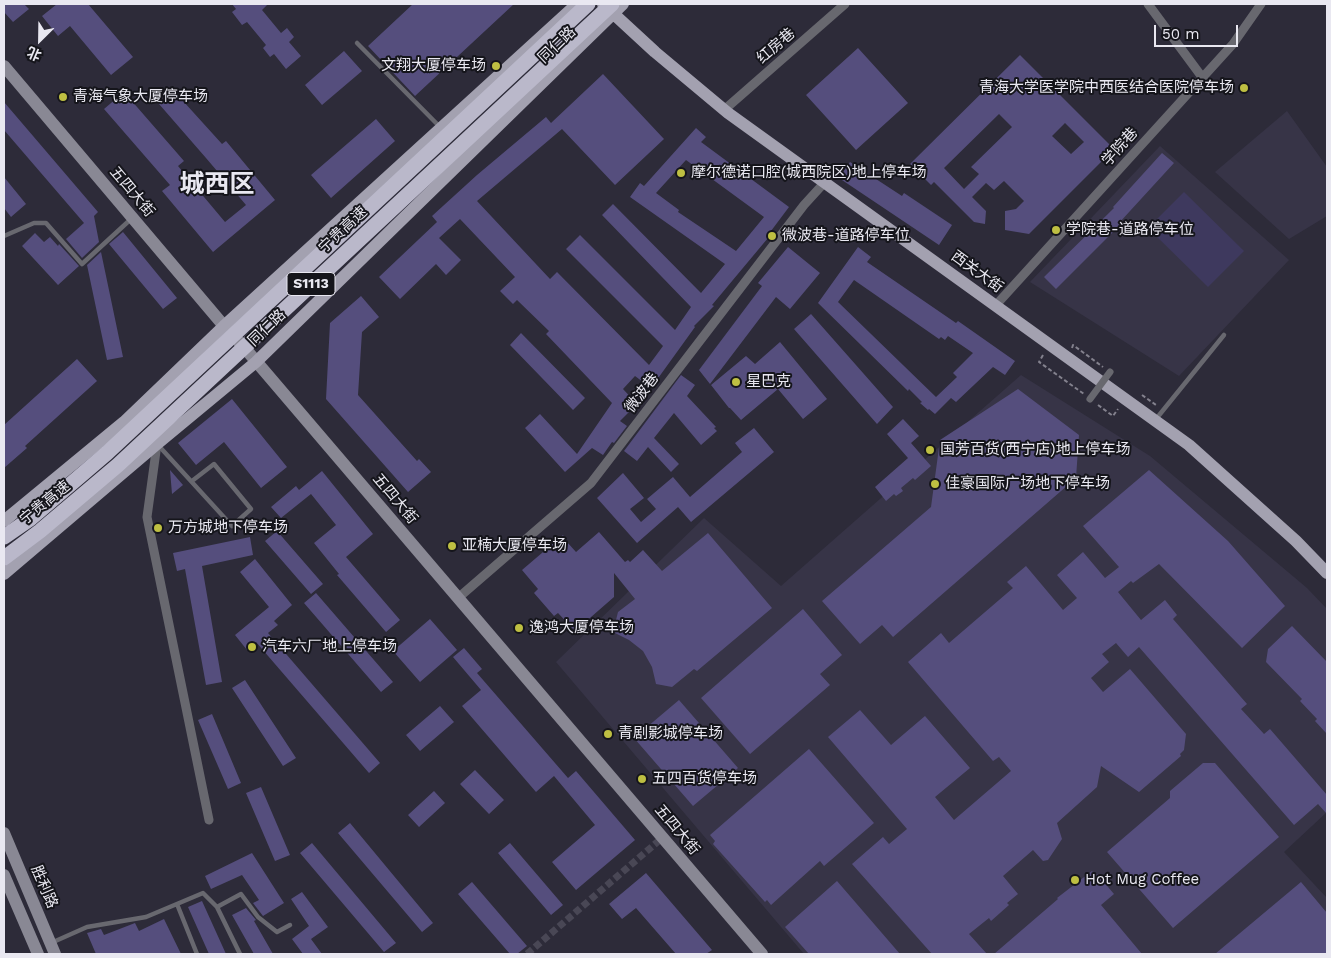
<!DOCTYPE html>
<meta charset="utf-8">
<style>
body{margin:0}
#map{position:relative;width:1331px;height:958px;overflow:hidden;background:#2d2b39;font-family:"Work Sans","Noto Sans SC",sans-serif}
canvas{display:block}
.frame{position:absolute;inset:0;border:5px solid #e9e8f1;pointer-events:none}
.north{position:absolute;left:15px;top:15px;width:50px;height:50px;-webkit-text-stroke:4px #15151b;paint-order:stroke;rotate:203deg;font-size:14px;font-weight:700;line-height:20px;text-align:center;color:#e9e8f1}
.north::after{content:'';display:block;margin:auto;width:18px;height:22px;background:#e9e8f1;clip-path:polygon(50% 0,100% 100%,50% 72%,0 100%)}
.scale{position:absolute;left:1154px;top:25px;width:84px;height:22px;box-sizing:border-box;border:2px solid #e9e8f1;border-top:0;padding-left:6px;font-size:15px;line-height:18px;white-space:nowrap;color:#e9e8f1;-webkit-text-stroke:4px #15151b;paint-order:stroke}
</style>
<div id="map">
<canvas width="1331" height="958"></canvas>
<div class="frame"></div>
<div class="north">北</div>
<div class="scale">50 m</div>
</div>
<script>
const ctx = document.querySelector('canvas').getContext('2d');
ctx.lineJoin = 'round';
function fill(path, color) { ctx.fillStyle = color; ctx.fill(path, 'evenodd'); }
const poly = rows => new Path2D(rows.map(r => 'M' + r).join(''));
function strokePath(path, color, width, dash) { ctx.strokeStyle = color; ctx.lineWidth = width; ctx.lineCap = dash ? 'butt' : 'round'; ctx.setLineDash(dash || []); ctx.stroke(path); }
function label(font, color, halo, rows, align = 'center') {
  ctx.font = font + ' "Work Sans","Noto Sans SC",sans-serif'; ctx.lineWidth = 4; ctx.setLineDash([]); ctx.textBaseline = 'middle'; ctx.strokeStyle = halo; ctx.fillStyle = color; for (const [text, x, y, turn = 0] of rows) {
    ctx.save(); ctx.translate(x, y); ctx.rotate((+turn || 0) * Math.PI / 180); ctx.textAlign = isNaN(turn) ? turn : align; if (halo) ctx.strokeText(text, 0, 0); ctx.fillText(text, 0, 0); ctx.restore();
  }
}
fill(poly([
 [1287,111,1327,167,1327,216,1289,239,1215,172],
 [1160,146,1289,260,1179,376,1030,282],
 [1021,375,1150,456,1307,588,1327,609,1327,812,1284,852,1327,898,1327,954,804,954,556,662,704,518,781,586]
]), '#373447');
fill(poly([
 [1184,192,1244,251,1208,287,1148,228]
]), '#3e395e');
fill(poly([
 [4,4,24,4,29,9,13,22,4,12],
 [57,4,88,4,133,57,111,75,70,26,58,36,42,16],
 [232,4,268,4,262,10,281,33,287,28,294,37,289,42,301,56,286,69,274,54,270,57,263,48,266,45,247,22,242,25,232,12,236,9],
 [413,4,514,4,415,96,368,46],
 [858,48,908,103,856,150,806,95],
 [344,51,362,71,322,105,305,85],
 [1020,55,1114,149,1029,234,1005,230,1005,211,1016,209,1024,201,1004,181,994,190,986,183,972,197,986,211,985,224,974,222,934,182,931,185,910,164],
 [999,114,1012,127,971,167,979,174,964,189,944,168],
 [1065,123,1084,142,1071,154,1052,136],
 [603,74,664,139,615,185,562,129,477,201,550,279,557,272,649,365,663,346,566,249,580,235,675,330,691,307,602,215,613,204,701,293,725,264,630,197,640,183,644,186,696,128,706,137,701,142,789,207,771,231,773,232,712,305,714,306,694,326,695,327,651,388,635,376,623,389,637,404,620,421,627,426,614,443,612,442,603,455,592,448,565,472,525,428,540,414,577,454,612,403,546,334,549,331,517,300,513,304,500,291,515,277,460,219,439,238,461,260,446,275,436,264,400,299,379,277,437,222,432,216,477,175,546,117,551,123],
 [686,160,764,217,736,251,678,212,679,210,656,193],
 [174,91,222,144,226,141,275,200,213,252,162,191,170,185,104,109,124,92,184,161,178,166,225,222,246,205,206,158,159,104],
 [4,102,98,212,94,216,99,242,82,258,66,239,84,223,4,130],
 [376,119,395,141,331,198,311,175],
 [1162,153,1174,163,1119,223,1120,225,1056,289,1044,277,1114,208,1113,207],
 [850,162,902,196,904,193,952,225,939,245,839,178],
 [4,177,26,204,11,217,4,208],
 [123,232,177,298,163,309,109,244],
 [35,233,44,242,50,237,58,246,59,244,79,266,58,285,22,246],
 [788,247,820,273,790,309,776,297,710,384,699,370,762,286,758,283],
 [858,247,871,257,867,262,956,323,958,321,1015,361,1005,375,993,367,956,402,951,398,935,414,929,409,928,410,920,403,922,402,909,389,908,391,818,303],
 [854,280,939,339,941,337,945,340,948,336,973,353,953,373,957,377,936,397,838,302],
 [101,252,123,357,107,360,87,265],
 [361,296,379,317,362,332,358,395,417,461,419,459,431,472,408,492,326,399,330,323],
 [811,314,893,407,877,424,794,329],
 [521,333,585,398,573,410,510,345],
 [780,342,827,399,803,419,778,389,741,420,730,408,729,408,711,385,746,356,755,364],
 [77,359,97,381,25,446,27,448,4,468,4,425],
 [681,375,695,385,687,396,716,427,714,428,717,431,701,445,674,413,654,438,679,464,671,472,648,447,637,461,624,451],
 [1018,389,1079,435,1076,478,893,637,882,625,860,644,822,601,931,507,940,440],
 [232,399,287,467,261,488,224,442,196,465,178,443],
 [903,419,919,436,911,443,931,466,915,480,913,478,901,488,903,491,896,496,894,494,886,501,875,487,908,458,887,434],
 [754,428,774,452,691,522,678,507,637,543,597,498,623,473,644,498,630,509,641,522,656,509,647,499,673,477,690,497,742,452,735,443],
 [170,470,183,485,172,494],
 [1149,470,1228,541,1285,606,1242,648,1159,564,1133,583,1131,581,1118,592,1141,620,1165,600,1177,615,1173,619,1247,704,1241,709,1264,734,1270,729,1327,795,1327,814,1318,804,1294,825,1139,647,1128,657,1116,643,1102,654,1109,662,1091,678,1103,692,1130,669,1186,734,1184,750,1180,754,1181,756,1139,792,1101,766,1097,787,1057,823,1062,839,1048,860,1043,861,1033,850,1003,876,1018,894,1007,903,1009,905,991,921,989,918,969,934,987,954,932,954,852,864,883,837,889,844,907,829,828,737,860,710,891,745,925,716,970,768,935,797,954,820,1011,771,999,757,993,761,908,662,941,633,949,643,1013,588,1007,582,1026,566,1063,610,1077,598,1057,575,1083,552,1105,578,1119,567,1083,526],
 [322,471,373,534,346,557,400,620,386,632,337,575,339,574,314,543,336,525,311,494,281,518,271,507,296,486,299,490],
 [277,531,323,584,311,594,265,541],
 [599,532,625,562,628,560,630,562,643,550,662,571,708,533,772,608,697,671,694,669,672,687,656,684,652,667,643,651,629,640,613,632,618,612,635,599,614,573,614,597,575,631,558,613,554,616,534,593,538,589,522,570,563,535,567,542,576,552],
 [250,537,253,555,202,566,222,682,206,685,185,569,177,571,173,553],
 [255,559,292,605,274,621,278,625,268,633,380,763,369,773,256,642,247,650,235,635,269,607,240,572],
 [316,593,393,682,381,692,304,603],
 [803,609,842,655,820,674,830,685,750,754,701,698],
 [430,619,457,650,420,682,393,651],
 [1292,626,1327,662,1327,734,1315,721,1317,719,1300,701,1302,699,1266,662,1268,649],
 [464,648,482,669,477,673,568,778,576,771,635,840,576,890,552,862,595,825,554,776,536,792,462,706,481,690,453,657],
 [245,680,296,758,283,766,232,688],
 [679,700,738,768,693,806,634,738],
 [440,706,454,722,420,751,406,735],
 [212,714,241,783,228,789,198,720],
 [809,749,874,823,824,866,820,861,771,905,767,900,765,902,713,844,715,841,710,835],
 [1203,763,1215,763,1279,837,1173,928,1107,852,1170,798,1170,791],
 [475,770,504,800,489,814,460,784],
 [261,787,290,855,275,861,246,793],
 [434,791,445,803,419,827,408,815],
 [350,823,433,923,422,932,338,833],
 [312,843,396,943,384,952,300,853],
 [510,843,563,905,551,915,498,853],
 [252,853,284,903,263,916,253,903,259,900,242,875,211,889,205,876],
 [1092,871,1095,875,1097,874,1114,894,1101,905,1142,954,994,954,1058,899,1057,898],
 [646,873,712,950,706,954,676,954,636,908,622,919,609,904],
 [837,881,900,954,809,954,785,927],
 [472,882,527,946,517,954,510,954,458,894],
 [1301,882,1327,913,1327,954,1215,954],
 [302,892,328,927,311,939,322,954,303,954,292,939,309,926,291,899],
 [202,901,226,954,209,954,188,907],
 [246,908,256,920,254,921,273,954,254,954,232,915],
 [164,919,181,954,96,954,87,933,101,929,104,935,135,923,139,931]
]), '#554e7d');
strokePath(poly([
 [527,954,662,838]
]), '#494755', 7, [7, 3.5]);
strokePath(poly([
 [1072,348,1073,345,1103,367],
 [1043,355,1039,362,1084,394],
 [1142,395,1156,405],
 [1098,405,1113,416,1118,409]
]), '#83818d', 2, [4, 2.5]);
strokePath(poly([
 [357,43,440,127],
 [4,236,34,223,46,223,82,264,131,219],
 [1156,419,1224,335],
 [158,445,232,526,251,509,214,464,192,481],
 [177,904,197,954],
 [51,943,87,927,146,917,203,893,217,907],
 [240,954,217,907,241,894,258,917,277,932,290,925]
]), '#68686f', 4.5);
strokePath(poly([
 [1148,4,1202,77],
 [724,110,845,4],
 [996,305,1233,44,1261,4],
 [157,444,147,517,209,820],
 [458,598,591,483,804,205,825,182]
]), '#68686f', 9);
strokePath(poly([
 [4,66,224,326,243,346,762,954],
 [4,833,55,954],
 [4,875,38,954]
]), '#898894', 12);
strokePath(poly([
 [603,4,655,52,728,113,1189,445,1296,541,1327,573],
 [4,521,124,422,224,326,577,4],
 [4,574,157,444,256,362,623,4]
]), '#a3a1b0', 12);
strokePath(poly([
 [1090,399,1110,372]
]), '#68686f', 7);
strokePath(poly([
 [4,537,30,519,107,453,588,4],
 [4,558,40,531,118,465,612,4]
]), '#bab8ca', 15);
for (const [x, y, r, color] of [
 [496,66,5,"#bebf42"],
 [1244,88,5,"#bebf42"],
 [63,97,5,"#bebf42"],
 [681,173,5,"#bebf42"],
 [1056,230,5,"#bebf42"],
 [772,236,5,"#bebf42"],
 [736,382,5,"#bebf42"],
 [930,450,5,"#bebf42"],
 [935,484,5,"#bebf42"],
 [158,528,5,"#bebf42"],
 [452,546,5,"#bebf42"],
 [519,628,5,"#bebf42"],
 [252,647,5,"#bebf42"],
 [608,734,5,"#bebf42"],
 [642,779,5,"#bebf42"],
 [1075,880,5,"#bebf42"]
]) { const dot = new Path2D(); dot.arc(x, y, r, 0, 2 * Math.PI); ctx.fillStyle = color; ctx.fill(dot); strokePath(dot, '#15151b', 2); }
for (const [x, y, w] of [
 [311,284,48]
]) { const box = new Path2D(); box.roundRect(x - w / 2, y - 11.5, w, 23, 4); ctx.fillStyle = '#15151b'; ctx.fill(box); strokePath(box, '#e9e8f1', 1); }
label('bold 14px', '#e9e8f1', null, [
 ["S1113",311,284]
]);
label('15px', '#e9e8f1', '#15151b', [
 ["同仁路",557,45,-44],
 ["红房巷",776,46,-41],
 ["学院巷",1120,147,-48],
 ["五四大街",132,192,50],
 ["宁贵高速",343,230,-43],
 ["西关大街",977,272,36],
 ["同仁路",267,328,-44],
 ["微波巷",642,393,-53],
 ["五四大街",395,499,50],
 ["宁贵高速",45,503,-39],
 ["五四大街",677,830,50],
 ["胜利路",44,887,67]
]);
label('15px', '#e9e8f1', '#15151b', [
 ["文翔大厦停车场",486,66,"right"],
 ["青海大学医学院中西医结合医院停车场",1234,88,"right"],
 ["青海气象大厦停车场",73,97],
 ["摩尔德诺口腔(城西院区)地上停车场",691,173],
 ["学院巷-道路停车位",1066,230],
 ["微波巷-道路停车位",782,236],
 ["星巴克",746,382],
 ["国芳百货(西宁店)地上停车场",940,450],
 ["佳豪国际广场地下停车场",945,484],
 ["万方城地下停车场",168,528],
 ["亚楠大厦停车场",462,546],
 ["逸鸿大厦停车场",529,628],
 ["汽车六厂地上停车场",262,647],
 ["青剧影城停车场",618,734],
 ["五四百货停车场",652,779],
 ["Hot Mug Coffee",1085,880]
], 'left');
label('bold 25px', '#e9e8f1', '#15151b', [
 ["城西区",217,185]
]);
</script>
